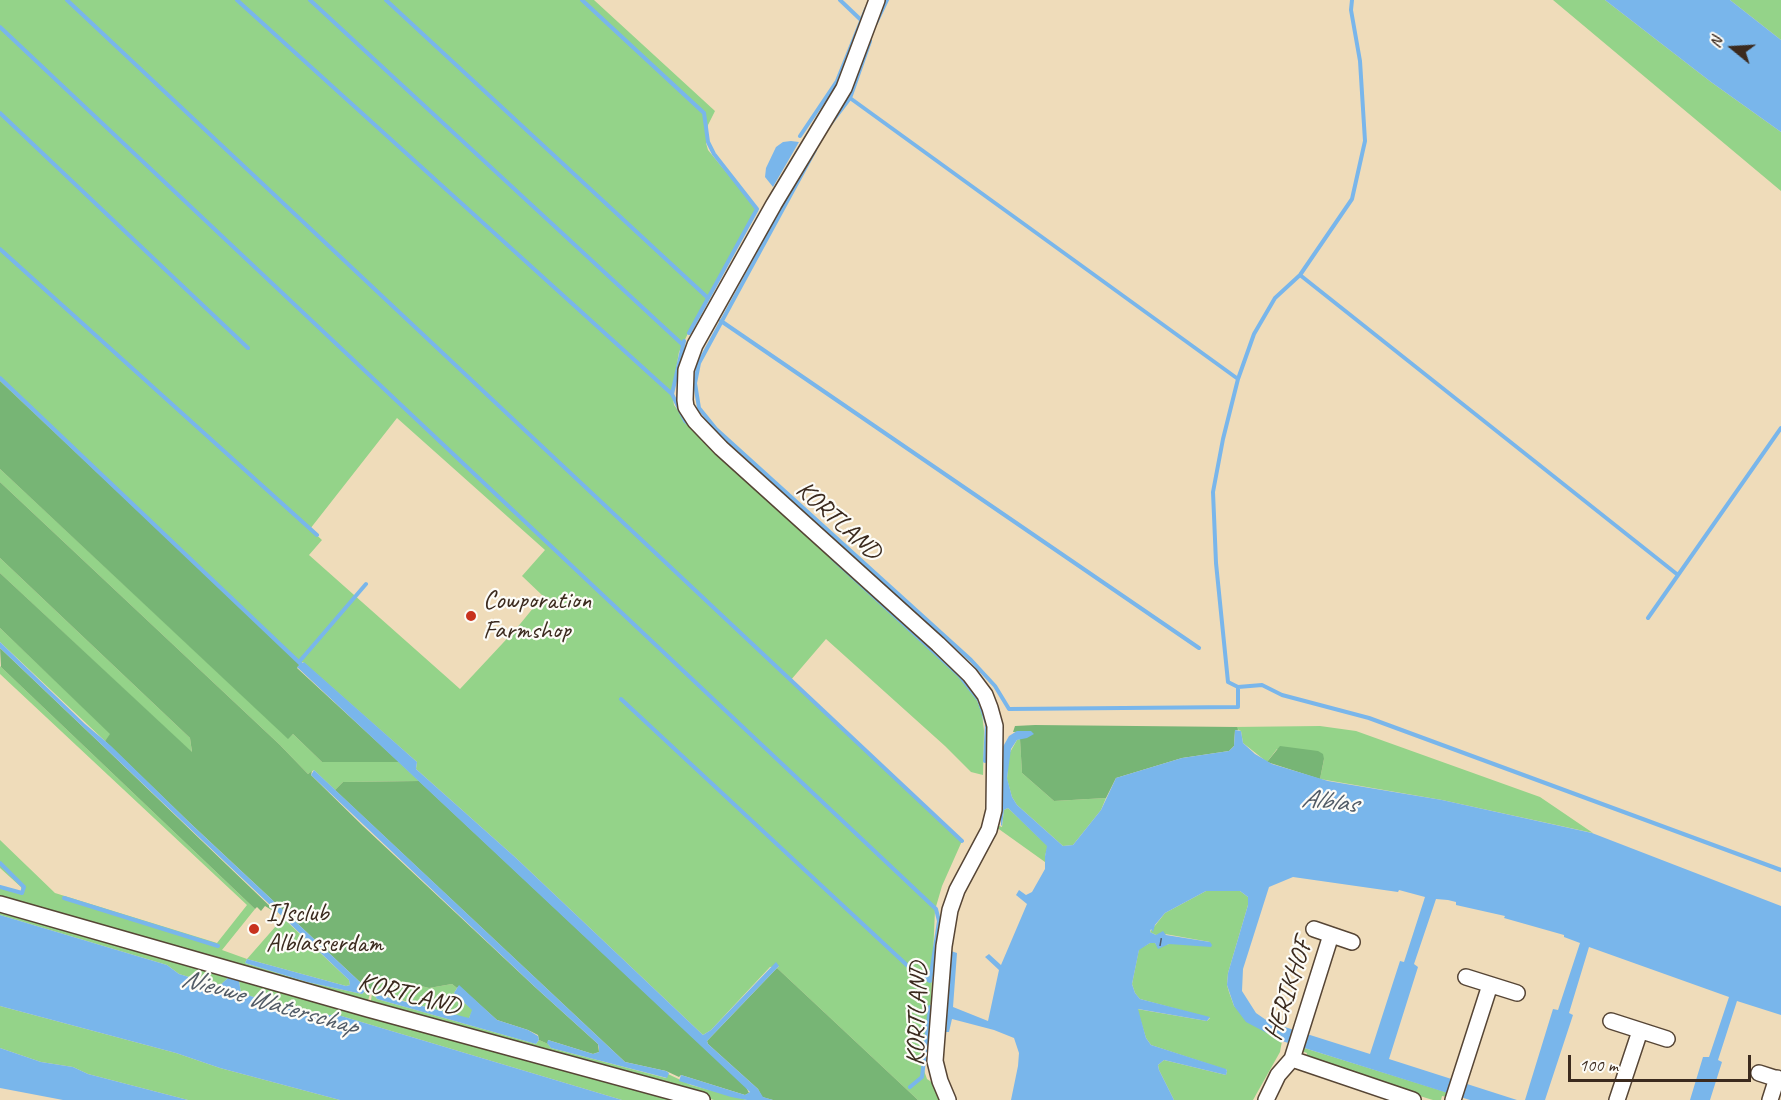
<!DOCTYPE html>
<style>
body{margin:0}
#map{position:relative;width:1781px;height:1100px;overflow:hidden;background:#efdcba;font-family:Caveat,sans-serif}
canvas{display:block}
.north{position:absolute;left:1703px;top:18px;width:60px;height:60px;-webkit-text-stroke:4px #fdfcf7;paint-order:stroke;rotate:288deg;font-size:16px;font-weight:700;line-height:24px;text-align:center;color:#3b2a1e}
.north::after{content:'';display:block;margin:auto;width:21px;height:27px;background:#3b2a1e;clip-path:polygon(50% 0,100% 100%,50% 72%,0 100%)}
.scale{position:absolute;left:1568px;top:1055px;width:183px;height:27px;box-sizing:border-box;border:3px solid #3b2a1e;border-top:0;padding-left:8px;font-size:18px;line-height:21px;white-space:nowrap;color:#3b2a1e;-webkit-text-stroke:4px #fdfcf7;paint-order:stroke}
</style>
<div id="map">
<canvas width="1781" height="1100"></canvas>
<div class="north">N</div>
<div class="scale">100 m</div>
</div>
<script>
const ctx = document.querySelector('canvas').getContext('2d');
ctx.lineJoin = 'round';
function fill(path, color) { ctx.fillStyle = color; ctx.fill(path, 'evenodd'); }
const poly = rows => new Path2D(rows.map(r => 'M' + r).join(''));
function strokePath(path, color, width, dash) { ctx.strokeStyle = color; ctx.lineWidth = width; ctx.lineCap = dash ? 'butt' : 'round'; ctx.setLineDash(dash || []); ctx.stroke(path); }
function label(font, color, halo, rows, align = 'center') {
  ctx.font = font + ' Caveat,sans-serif'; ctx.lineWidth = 4.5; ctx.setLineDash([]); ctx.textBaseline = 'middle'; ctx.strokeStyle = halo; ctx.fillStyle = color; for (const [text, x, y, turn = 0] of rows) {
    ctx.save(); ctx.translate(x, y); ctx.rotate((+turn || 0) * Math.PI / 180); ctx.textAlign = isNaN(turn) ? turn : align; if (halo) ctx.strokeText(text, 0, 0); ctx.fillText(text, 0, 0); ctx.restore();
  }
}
fill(poly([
 [0,0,594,0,715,111,708,125,706,143,708,150,758,211,693,323,679,352,672,392,674,405,693,431,735,471,934,651,965,681,976,698,982,713,984,731,983,775,971,772,945,746,826,639,790,681,962,841,942,886,935,910,931,1001,921,1062,927,1079,933,1083,941,1100,918,1100,777,968,779,966,770,967,711,1030,703,1035,516,858,416,769,417,762,303,662,300,664,293,658,0,381],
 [397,418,545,550,522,576,543,596,516,629,460,689,309,555,322,540,310,529],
 [1553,0,1605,0,1711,82,1781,132,1781,191],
 [1730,0,1781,0,1781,40],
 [0,469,288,738,293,734,322,762,399,762,419,781,343,782,335,790,314,770,308,774,280,745,0,482],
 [0,558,190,738,192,753,0,573],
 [0,628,111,734,105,741,0,642],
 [0,666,255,909,222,950,247,959,283,918,349,980,350,985,346,986,247,959,245,963,307,982,362,994,365,991,370,993,374,986,393,979,429,988,452,984,457,988,454,993,473,1010,469,1018,465,1018,377,993,375,996,377,999,536,1044,539,1040,548,1044,551,1048,601,1061,666,1078,668,1074,691,1085,747,1100,714,1100,370,1006,372,994,370,993,367,1005,0,898,0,888,23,895,21,887,0,868,0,840,55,893,217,943,247,905,0,674],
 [1320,726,1356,731,1540,797,1593,833,1442,800,1320,779,1324,759,1277,749,1267,762,1243,743,1241,731,1233,727],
 [1020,739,1022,773,1054,801,1106,798,1101,810,1073,845,1063,846,1017,805,1012,797,1007,779,1009,754,1017,740],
 [1008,808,1048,846,1045,856,1045,862,996,827,997,825,1002,827,1004,810],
 [1206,891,1240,891,1248,897,1248,905,1228,973,1227,985,1229,992,1234,1006,1273,1037,1282,1041,1280,1052,1253,1100,1174,1100,1159,1070,1158,1065,1164,1060,1226,1075,1227,1070,1151,1045,1146,1038,1137,1009,1207,1021,1210,1018,1140,999,1135,993,1132,984,1139,949,1150,943,1155,943,1158,947,1169,944,1210,942,1165,934,1156,935,1150,932,1165,913],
 [0,908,226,975,228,978,219,986,179,974,167,965,0,915],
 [239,981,270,987,684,1100,622,1100,338,1015,311,1015,241,993],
 [0,1006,176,1053,220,1068,340,1100,188,1100,88,1074,73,1067,41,1062,0,1048],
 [1301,1047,1449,1093,1447,1097,1442,1096,1441,1100,1433,1100,1390,1087,1306,1060,1307,1053,1301,1051]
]), '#94d389');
fill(poly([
 [0,381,300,664,297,668,399,762,322,762,293,734,288,739,0,469],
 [0,482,280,745,308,774,312,771,311,775,363,826,535,987,598,1044,599,1052,593,1054,548,1040,548,1044,539,1040,538,1035,528,1030,497,1020,459,986,457,988,452,984,429,988,393,979,374,986,370,993,365,991,360,982,190,823,105,741,110,734,0,628,0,573,192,752,190,738,0,558],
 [0,648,102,745,278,914,265,906,261,911,257,907,255,909,1,667],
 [1035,725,1237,727,1238,730,1235,730,1234,746,1229,751,1182,758,1116,778,1106,798,1054,801,1022,773,1020,739,1031,731,1013,732,1015,726],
 [1280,746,1318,751,1323,754,1324,759,1320,779,1267,762],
 [419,781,746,1087,749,1093,745,1095,681,1075,679,1077,666,1071,625,1062,335,790,343,782],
 [777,968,918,1100,773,1100,762,1097,758,1089,708,1044,707,1041]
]), '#77b575');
fill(poly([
 [1605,0,1730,0,1781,40,1781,132,1711,82],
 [791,141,799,142,773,187,765,177,766,168,776,147,783,142],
 [0,642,85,724,111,746,190,823,360,982,365,991,362,994,307,982,245,963,247,959,346,986,350,985,349,980,0,648],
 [304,662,417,762,416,769,516,858,703,1035,711,1030,776,962,779,966,707,1041,708,1044,758,1089,763,1097,773,1100,747,1100,731,1097,679,1081,681,1075,745,1095,750,1092,297,667],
 [1235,730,1241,731,1243,743,1255,754,1272,764,1328,781,1442,800,1592,833,1781,906,1781,1015,1737,1001,1718,1060,1722,1062,1710,1100,1690,1100,1703,1057,1709,1057,1729,997,1589,947,1569,1013,1573,1015,1545,1100,1525,1100,1553,1009,1558,1010,1580,943,1564,937,1564,935,1504,918,1505,916,1456,905,1456,902,1448,900,1436,899,1414,964,1418,967,1389,1059,1517,1100,1470,1100,1282,1041,1246,1022,1234,1006,1227,985,1228,973,1248,905,1248,897,1240,891,1206,891,1165,913,1155,925,1153,932,1151,929,1150,932,1156,935,1163,931,1166,935,1210,942,1212,945,1211,947,1169,944,1158,949,1155,943,1150,943,1139,950,1132,984,1135,993,1140,999,1210,1017,1207,1021,1138,1009,1146,1038,1151,1045,1226,1069,1227,1071,1226,1075,1164,1060,1158,1065,1159,1070,1174,1100,1011,1100,1018,1066,1019,1053,1014,1038,994,1030,952,1019,949,1032,946,1032,951,951,957,953,953,1007,988,1021,999,970,985,957,989,954,1001,965,1027,904,1016,895,1019,890,1026,895,1032,892,1045,869,1045,856,1047,846,1008,808,1004,810,1002,826,1001,825,1000,752,1009,736,1017,731,1031,731,1034,734,1027,738,1017,740,1011,749,1007,778,1012,797,1017,805,1063,846,1073,845,1101,810,1116,778,1182,758,1229,751,1234,746],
 [1293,877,1398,892,1399,890,1425,897,1404,962,1400,961,1370,1054,1269,1022,1256,1013,1242,991,1243,969,1269,887],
 [314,770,625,1062,666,1071,669,1073,667,1078,551,1048,547,1043,548,1040,593,1054,599,1052,599,1048,598,1044,535,987,311,775],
 [0,915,167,965,179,974,219,986,228,978,239,981,241,993,311,1015,338,1015,622,1100,340,1100,220,1068,176,1053,0,1006],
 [459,985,497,1020,528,1030,538,1036,539,1040,536,1044,377,999,375,996,375,994,469,1018,472,1010,454,993],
 [0,1048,41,1062,73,1067,88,1074,188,1100,63,1100,0,1088]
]), '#79b6eb');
strokePath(poly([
 [67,0,962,841],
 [237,0,672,394],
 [310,0,682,344],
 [386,0,708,298],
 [582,0,704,113,708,142,714,154,757,209,689,333],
 [840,0,861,20],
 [1352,0,1351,10,1360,61,1365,141,1352,199,1300,275,1275,298,1254,334,1238,379,1223,439,1213,492,1216,563,1228,682,1238,687,1262,685,1282,695,1369,718,1781,870],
 [876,23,887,0],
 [0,27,936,909,939,921,930,981,910,968,621,699],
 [850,98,1238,379],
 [0,113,248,348],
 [831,123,850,98,870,41],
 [800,136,837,81,866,9],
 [815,150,699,363,695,383,699,408,716,429,971,660,995,686,1009,709,1238,707,1238,687],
 [0,249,317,535],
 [1300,275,1678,575],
 [721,321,1199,648],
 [684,341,672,394,685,421,689,424],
 [0,378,304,667],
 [832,558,959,675,979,700,987,724,985,761],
 [1648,618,1781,428],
 [299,662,366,584],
 [0,863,24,887,22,893,0,887],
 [64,898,218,946],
 [910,1087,922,1077,930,1007]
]), '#79b6eb', 4);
strokePath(poly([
 [1160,946,1162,934]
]), '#515b66', 1.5, [8, 6]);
const minor = poly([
 [877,0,844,88,774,204,695,345,686,370,685,400,686,407,695,421,721,448,938,644,970,675,985,695,990,708,995,726,994,810,989,830,957,890,950,910,944,946,935,1061,940,1081,948,1100],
 [0,904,368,1009,702,1100],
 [1314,929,1352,942],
 [1466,977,1517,993],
 [1611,1021,1667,1039],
 [1292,1059,1331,935],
 [1759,1073,1781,1080],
 [1266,1100,1278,1075,1292,1059,1413,1100],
 [1453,1100,1490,985],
 [1617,1100,1640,1031],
 [1770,1100,1777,1078]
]);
strokePath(minor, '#564535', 18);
strokePath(minor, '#fff', 15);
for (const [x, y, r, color] of [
 [471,616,6,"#c8321e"],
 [254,929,6,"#c8321e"]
]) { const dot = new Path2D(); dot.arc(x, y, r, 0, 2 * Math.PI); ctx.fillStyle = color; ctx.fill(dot); strokePath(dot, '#fdfcf7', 2); }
label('26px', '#3b2a1e', '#fdfcf7', [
 ["KORTLAND",838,521,42],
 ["HERIKHOF",1289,990,-72],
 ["KORTLAND",409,995,15],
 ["KORTLAND",918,1014,-88]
]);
label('26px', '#3b2a1e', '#fdfcf7', [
 ["Cowporation",483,601],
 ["Farmshop",483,631],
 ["IJsclub",266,914],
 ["Alblasserdam",266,944]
], 'left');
label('italic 27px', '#515b66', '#fdfcf7', [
 ["Alblas",1329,802,6],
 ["Nieuwe Waterschap",269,1003,16]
]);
</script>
